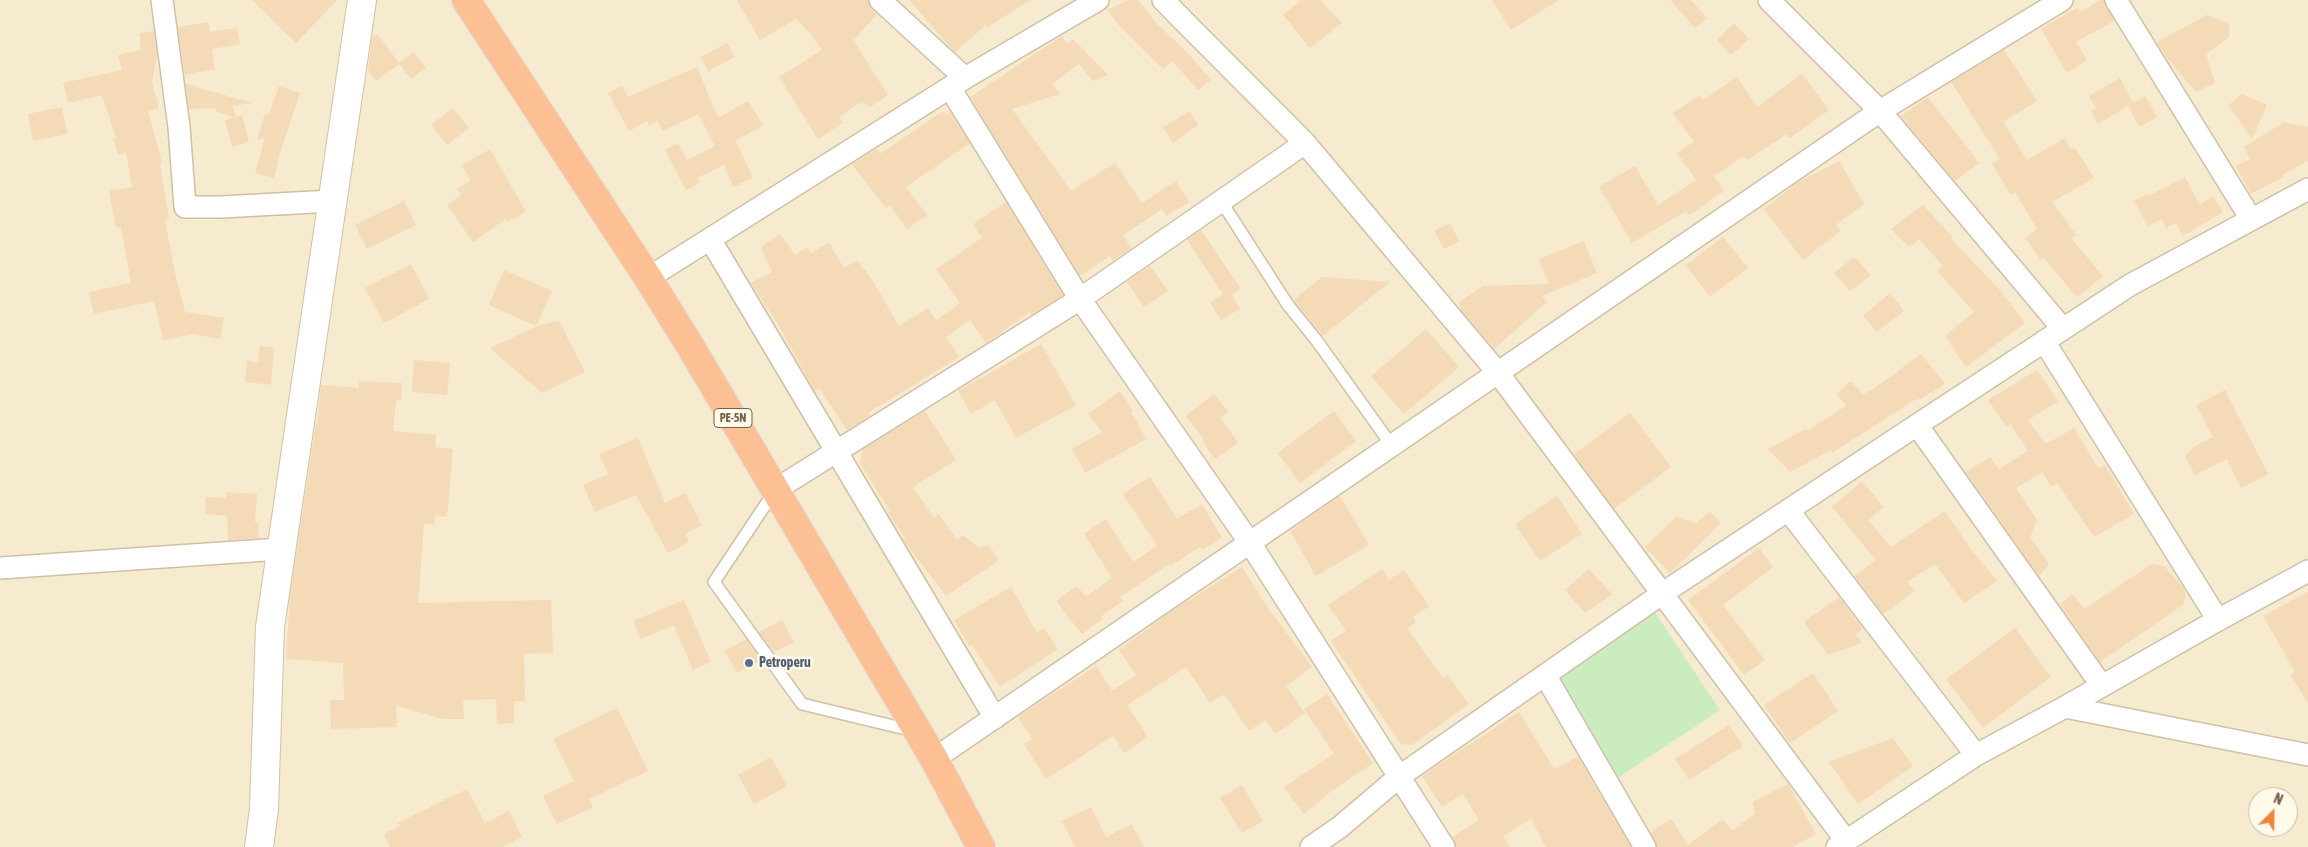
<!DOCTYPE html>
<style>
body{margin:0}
#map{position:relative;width:2308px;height:847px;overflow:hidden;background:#fef7e1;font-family:"Asap Condensed",sans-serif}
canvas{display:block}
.north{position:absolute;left:2248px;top:787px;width:50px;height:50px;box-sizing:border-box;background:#fffae9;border:1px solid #c8bca8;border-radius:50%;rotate:23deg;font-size:14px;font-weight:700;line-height:20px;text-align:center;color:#766046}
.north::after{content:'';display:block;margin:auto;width:18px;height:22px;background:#f0833e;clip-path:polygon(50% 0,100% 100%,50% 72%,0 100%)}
</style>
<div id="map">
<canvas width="2308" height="847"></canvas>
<div class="north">N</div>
</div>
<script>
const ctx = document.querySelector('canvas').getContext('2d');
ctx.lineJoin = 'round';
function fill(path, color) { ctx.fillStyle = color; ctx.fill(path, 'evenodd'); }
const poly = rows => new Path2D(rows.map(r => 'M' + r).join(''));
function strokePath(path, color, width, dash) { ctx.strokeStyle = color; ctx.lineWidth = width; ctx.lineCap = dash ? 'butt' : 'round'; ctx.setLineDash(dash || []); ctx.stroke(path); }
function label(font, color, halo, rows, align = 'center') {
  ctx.font = font + ' "Asap Condensed",sans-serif'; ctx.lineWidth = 5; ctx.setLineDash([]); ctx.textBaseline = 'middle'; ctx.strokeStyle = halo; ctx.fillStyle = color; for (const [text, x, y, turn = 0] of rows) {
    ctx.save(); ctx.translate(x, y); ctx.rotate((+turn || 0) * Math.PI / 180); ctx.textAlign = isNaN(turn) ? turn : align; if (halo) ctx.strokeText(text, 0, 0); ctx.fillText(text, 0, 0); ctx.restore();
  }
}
fill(poly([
 [0,0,2308,0,2308,847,0,847],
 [2258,797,2288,797,2288,827,2258,827]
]), '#f6eacf');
fill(poly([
 [1654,611,1720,710,1616,779,1550,681]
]), '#caecbf');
fill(poly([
 [252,0,337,0,296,43],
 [737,0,868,0,871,9,877,15,853,40,888,95,870,107,861,102,839,117,843,123,818,139,779,77,822,50,807,30,796,19,760,40],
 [909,0,1030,0,988,27,986,25,955,52],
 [1129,0,1138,0,1158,25,1185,50,1211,80,1198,90,1172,61,1163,69,1117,23,1107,10],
 [1301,0,1320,0,1342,23,1310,48,1283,15],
 [1492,0,1559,0,1511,30],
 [1670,0,1691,0,1707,18,1695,28],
 [2101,0,2104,0,2114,21,2076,42,2087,60,2067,73,2041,29,2078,7,2080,12],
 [2207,15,2229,24,2229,37,2206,54,2215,83,2196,92,2167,58,2157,42],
 [208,22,210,32,237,28,240,44,212,49,215,69,185,75,178,27],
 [1734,23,1749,39,1731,55,1717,40],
 [154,31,157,56,152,83,159,108,148,111,162,163,160,164,169,219,165,220,175,273,185,312,224,318,220,339,193,334,163,340,154,301,94,314,89,292,131,283,121,227,116,228,109,191,132,187,126,153,118,155,113,139,116,138,102,95,68,103,63,83,122,70,118,55,140,50,140,33],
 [377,34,400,64,376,81,368,70,372,37],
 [1062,36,1067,44,1073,39,1108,75,1093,81,1079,64,1052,84,1060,94,1012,109,1071,191,1115,163,1142,203,1176,181,1189,202,1166,216,1162,209,1123,235,1131,248,1113,261,1110,256,1080,276,970,97],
 [727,43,735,57,708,71,701,57],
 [2004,50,2037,101,2003,122,2027,160,2065,138,2070,149,2075,148,2094,178,2052,202,2076,235,2071,238,2103,276,2077,297,2044,258,2041,260,2025,238,2037,229,2015,192,2011,195,1992,164,2000,159,1951,82],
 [414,52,426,68,411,79,399,63],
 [697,67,718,118,748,101,763,125,736,141,753,178,733,187,724,165,697,178,700,183,686,190,665,150,678,143,687,160,715,146,698,114,662,131,658,121,649,125,647,121,629,131,608,93,622,86,628,97],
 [1802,74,1829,110,1790,138,1787,134,1747,160,1744,156,1714,176,1724,191,1689,215,1686,211,1632,243,1599,187,1635,166,1658,205,1696,180,1677,153,1694,142,1673,113,1700,95,1703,100,1737,77,1757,107],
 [2120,78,2133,103,2145,96,2157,117,2139,127,2128,106,2098,124,2091,111,2096,108,2089,96],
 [186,84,252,103,232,106,236,117,242,115,249,142,232,147,225,120,234,117,217,112,215,108,189,109],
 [279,86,300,93,279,156,274,178,255,173,265,138,257,140,265,113,269,114],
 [2242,94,2267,105,2252,139,2228,105],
 [1928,97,1979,163,1955,181,1901,116],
 [62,107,67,134,33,141,28,114],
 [453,108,469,128,447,145,431,125],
 [943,111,946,115,950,112,970,143,906,187,927,215,907,229,890,205,886,208,852,164,877,149,880,154],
 [1190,111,1198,125,1173,143,1163,127],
 [2284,122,2308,127,2308,161,2282,175,2283,177,2251,194,2236,166,2250,159,2244,147],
 [490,149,526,212,507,222,506,219,473,242,447,205,461,195,457,188,471,181,462,165],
 [1839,161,1864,204,1836,225,1841,231,1803,260,1764,209,1797,183],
 [2185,177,2200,205,2213,196,2223,212,2183,236,2176,223,2166,228,2162,219,2148,226,2134,201,2147,194,2149,196],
 [404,201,416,225,367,249,355,225],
 [1006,202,1063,295,1031,315,1030,312,986,343,970,320,946,337,959,357,868,413,870,416,847,430,819,388,815,391,778,324,751,283,772,272,761,247,780,234,795,255,807,247,811,253,829,243,844,268,857,260,873,281,899,326,928,308,936,320,960,303,936,269,982,238,973,224],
 [1923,205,1953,237,1951,239,1999,289,2025,323,1966,367,1945,336,1974,312,1937,271,1943,266,1919,239,1909,247,1891,229],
 [1450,223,1459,241,1444,249,1434,231],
 [1201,230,1241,289,1232,295,1240,309,1221,320,1210,302,1223,294,1187,240],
 [1723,237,1748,268,1710,297,1686,265],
 [1584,241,1597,273,1542,296,1547,302,1494,349,1461,310,1459,302,1483,286,1549,284,1539,259],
 [1854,257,1871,275,1850,291,1834,273],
 [411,264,429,299,384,323,365,288],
 [1150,266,1168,291,1144,307,1127,282],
 [504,270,552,291,536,326,489,305],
 [1322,277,1390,282,1323,336,1294,300],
 [1890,293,1904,311,1877,332,1863,316],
 [559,321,585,372,542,393,490,348,540,325],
 [1426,329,1459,367,1404,414,1371,376],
 [1041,344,1076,405,1016,438,995,400,971,414,958,391],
 [260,346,274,348,271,385,245,382,247,361,258,363],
 [1921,354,1945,384,1919,400,1918,398,1832,453,1831,450,1790,472,1768,449,1806,429,1807,431,1846,406,1837,394,1851,381,1863,395,1898,372,1897,371],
 [414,360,450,363,447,395,412,392],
 [2037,370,2058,401,2028,420,2046,444,2074,428,2098,468,2105,465,2134,514,2094,537,2057,483,2051,487,2043,472,2016,488,2037,520,2030,537,2049,564,2039,576,1966,472,1990,457,1999,469,2028,451,2010,424,2007,427,1988,400],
 [359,381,402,383,401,399,396,401,393,431,436,435,435,447,453,449,447,517,435,516,434,525,424,524,418,603,551,600,553,653,524,654,525,701,514,701,514,723,497,724,496,699,463,700,464,719,444,719,396,706,397,727,331,729,330,700,344,700,343,663,286,659,290,596,316,424,317,424,321,385,359,388],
 [2225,390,2268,474,2241,488,2227,459,2195,475,2185,456,2195,446,2213,437,2196,405],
 [1120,391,1133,411,1131,412,1146,439,1085,473,1072,449,1102,432,1088,414],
 [1214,394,1228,412,1221,418,1238,443,1215,459,1203,442,1205,441,1186,416],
 [925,411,956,460,913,487,934,518,939,514,957,540,963,535,979,548,989,545,999,560,946,596,907,545,903,539,905,538,888,513,890,511,860,463,863,449],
 [1334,411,1356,441,1300,483,1278,453],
 [1630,413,1671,467,1614,509,1574,454],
 [638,438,665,503,685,493,702,525,685,534,689,542,668,553,636,495,595,512,583,485,608,474,599,454],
 [1150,477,1177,519,1202,504,1222,538,1202,550,1200,547,1170,566,1169,564,1120,597,1123,601,1101,616,1103,619,1082,634,1056,601,1077,586,1086,597,1112,578,1084,534,1106,519,1133,562,1157,546,1123,494],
 [1862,481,1883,507,1868,520,1891,547,1945,511,1970,548,1997,581,1964,603,1935,564,1907,582,1914,591,1883,614,1854,576,1876,560,1832,507],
 [226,492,257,494,255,522,258,522,259,538,228,540,227,516,205,514,206,497,226,498],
 [1340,496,1369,545,1316,576,1290,531],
 [1557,496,1582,534,1540,561,1515,524],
 [1710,511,1721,523,1670,573,1645,547,1677,516,1696,524],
 [1759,548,1773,567,1723,605,1765,660,1744,675,1688,600],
 [2152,564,2164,566,2184,589,2186,593,2183,605,2100,662,2060,604,2073,594,2084,609],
 [1242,567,1266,605,1312,667,1286,686,1305,713,1275,734,1265,720,1249,731,1224,694,1210,703,1186,667,1127,705,1148,737,1124,753,1113,736,1046,779,1024,744,1032,739,1018,717,1096,666,1112,691,1136,675,1119,650,1169,613],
 [1382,569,1389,580,1404,570,1429,606,1413,617,1416,622,1407,628,1443,678,1447,675,1469,704,1412,745,1401,744,1396,737,1331,641,1346,631,1328,605],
 [1589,569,1612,594,1585,613,1565,590],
 [1011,587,1037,633,1044,628,1058,649,1000,687,972,645,970,647,954,620],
 [2308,592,2308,703,2290,675,2295,672,2263,616],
 [1839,597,1863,629,1856,634,1862,643,1828,655,1804,622],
 [684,600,711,662,693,670,674,625,641,639,633,621],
 [782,620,794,642,774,652,759,632],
 [2015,628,2051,677,1983,728,1946,679],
 [746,639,761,660,737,673,725,651],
 [1813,673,1838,711,1790,743,1764,705],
 [1327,694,1373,763,1323,797,1324,798,1304,814,1284,787,1334,754,1304,709],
 [617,708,648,771,589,799,593,807,557,824,543,796,574,781,553,739],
 [1519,712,1554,769,1578,757,1631,847,1546,847,1531,819,1503,836,1510,847,1456,847,1453,837,1479,820,1463,794,1442,807,1422,776],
 [1729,725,1743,746,1689,780,1675,759],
 [1893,738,1913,766,1858,804,1829,762],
 [771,757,787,786,754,804,738,775],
 [1788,784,1816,834,1793,847,1657,847,1651,832,1671,819,1688,845,1723,819,1732,831,1755,814,1753,802],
 [1242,785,1263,821,1242,833,1220,798],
 [467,789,485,823,509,811,522,837,502,847,390,847,384,834,400,826,398,823],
 [1091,807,1106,837,1132,824,1144,847,1075,847,1062,821]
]), '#f5dab7');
const lane = poly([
 [1221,201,1288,305,1317,341,1392,446],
 [774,492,714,582,802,704,914,731]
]);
const street = poly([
 [162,0,179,127,185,207,221,207,332,201],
 [880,0,965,78],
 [1163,0,1305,143,1498,373,1847,842],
 [1769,0,1880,111,2063,329],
 [2116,0,2251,219],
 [950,88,1080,299,1250,543,1444,847],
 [710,239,995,718],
 [648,278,965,78,1098,0],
 [2044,341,2218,620],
 [1917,425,2102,686],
 [775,490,1080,299,1305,143],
 [1788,510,1976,755],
 [0,568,281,549],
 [1545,675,1645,847],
 [2065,707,2218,620,2308,571],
 [934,759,1880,111,2062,0],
 [1311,847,1340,827,1400,776,1663,593,1917,425,2130,285,2308,189],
 [1837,847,1976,755,2065,707,2308,755]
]);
const secondary = poly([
 [259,847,264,809,270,627,362,0]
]);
const highway = poly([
 [466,0,648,278,692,349,934,759,981,847]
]);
strokePath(lane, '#cfc0a7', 14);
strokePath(street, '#cfc0a7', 24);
strokePath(secondary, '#d3c1a4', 30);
strokePath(highway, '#e1dcd6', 30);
strokePath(lane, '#fff', 11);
strokePath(street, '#fff', 21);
strokePath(secondary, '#fff', 28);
strokePath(highway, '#fcc094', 28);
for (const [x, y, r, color] of [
 [749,663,5,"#5c6f8a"]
]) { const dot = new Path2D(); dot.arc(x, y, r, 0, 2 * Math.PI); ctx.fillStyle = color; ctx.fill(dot); strokePath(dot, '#fffae9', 2); }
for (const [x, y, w] of [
 [733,418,38]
]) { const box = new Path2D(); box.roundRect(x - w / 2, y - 9.5, w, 19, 4); ctx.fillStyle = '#fffae9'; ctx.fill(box); strokePath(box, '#766046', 1); }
label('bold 12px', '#766046', null, [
 ["PE-5N",733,418]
]);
label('bold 14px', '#4e5e75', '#fffae9', [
 ["Petroperu",759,663]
], 'left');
</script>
